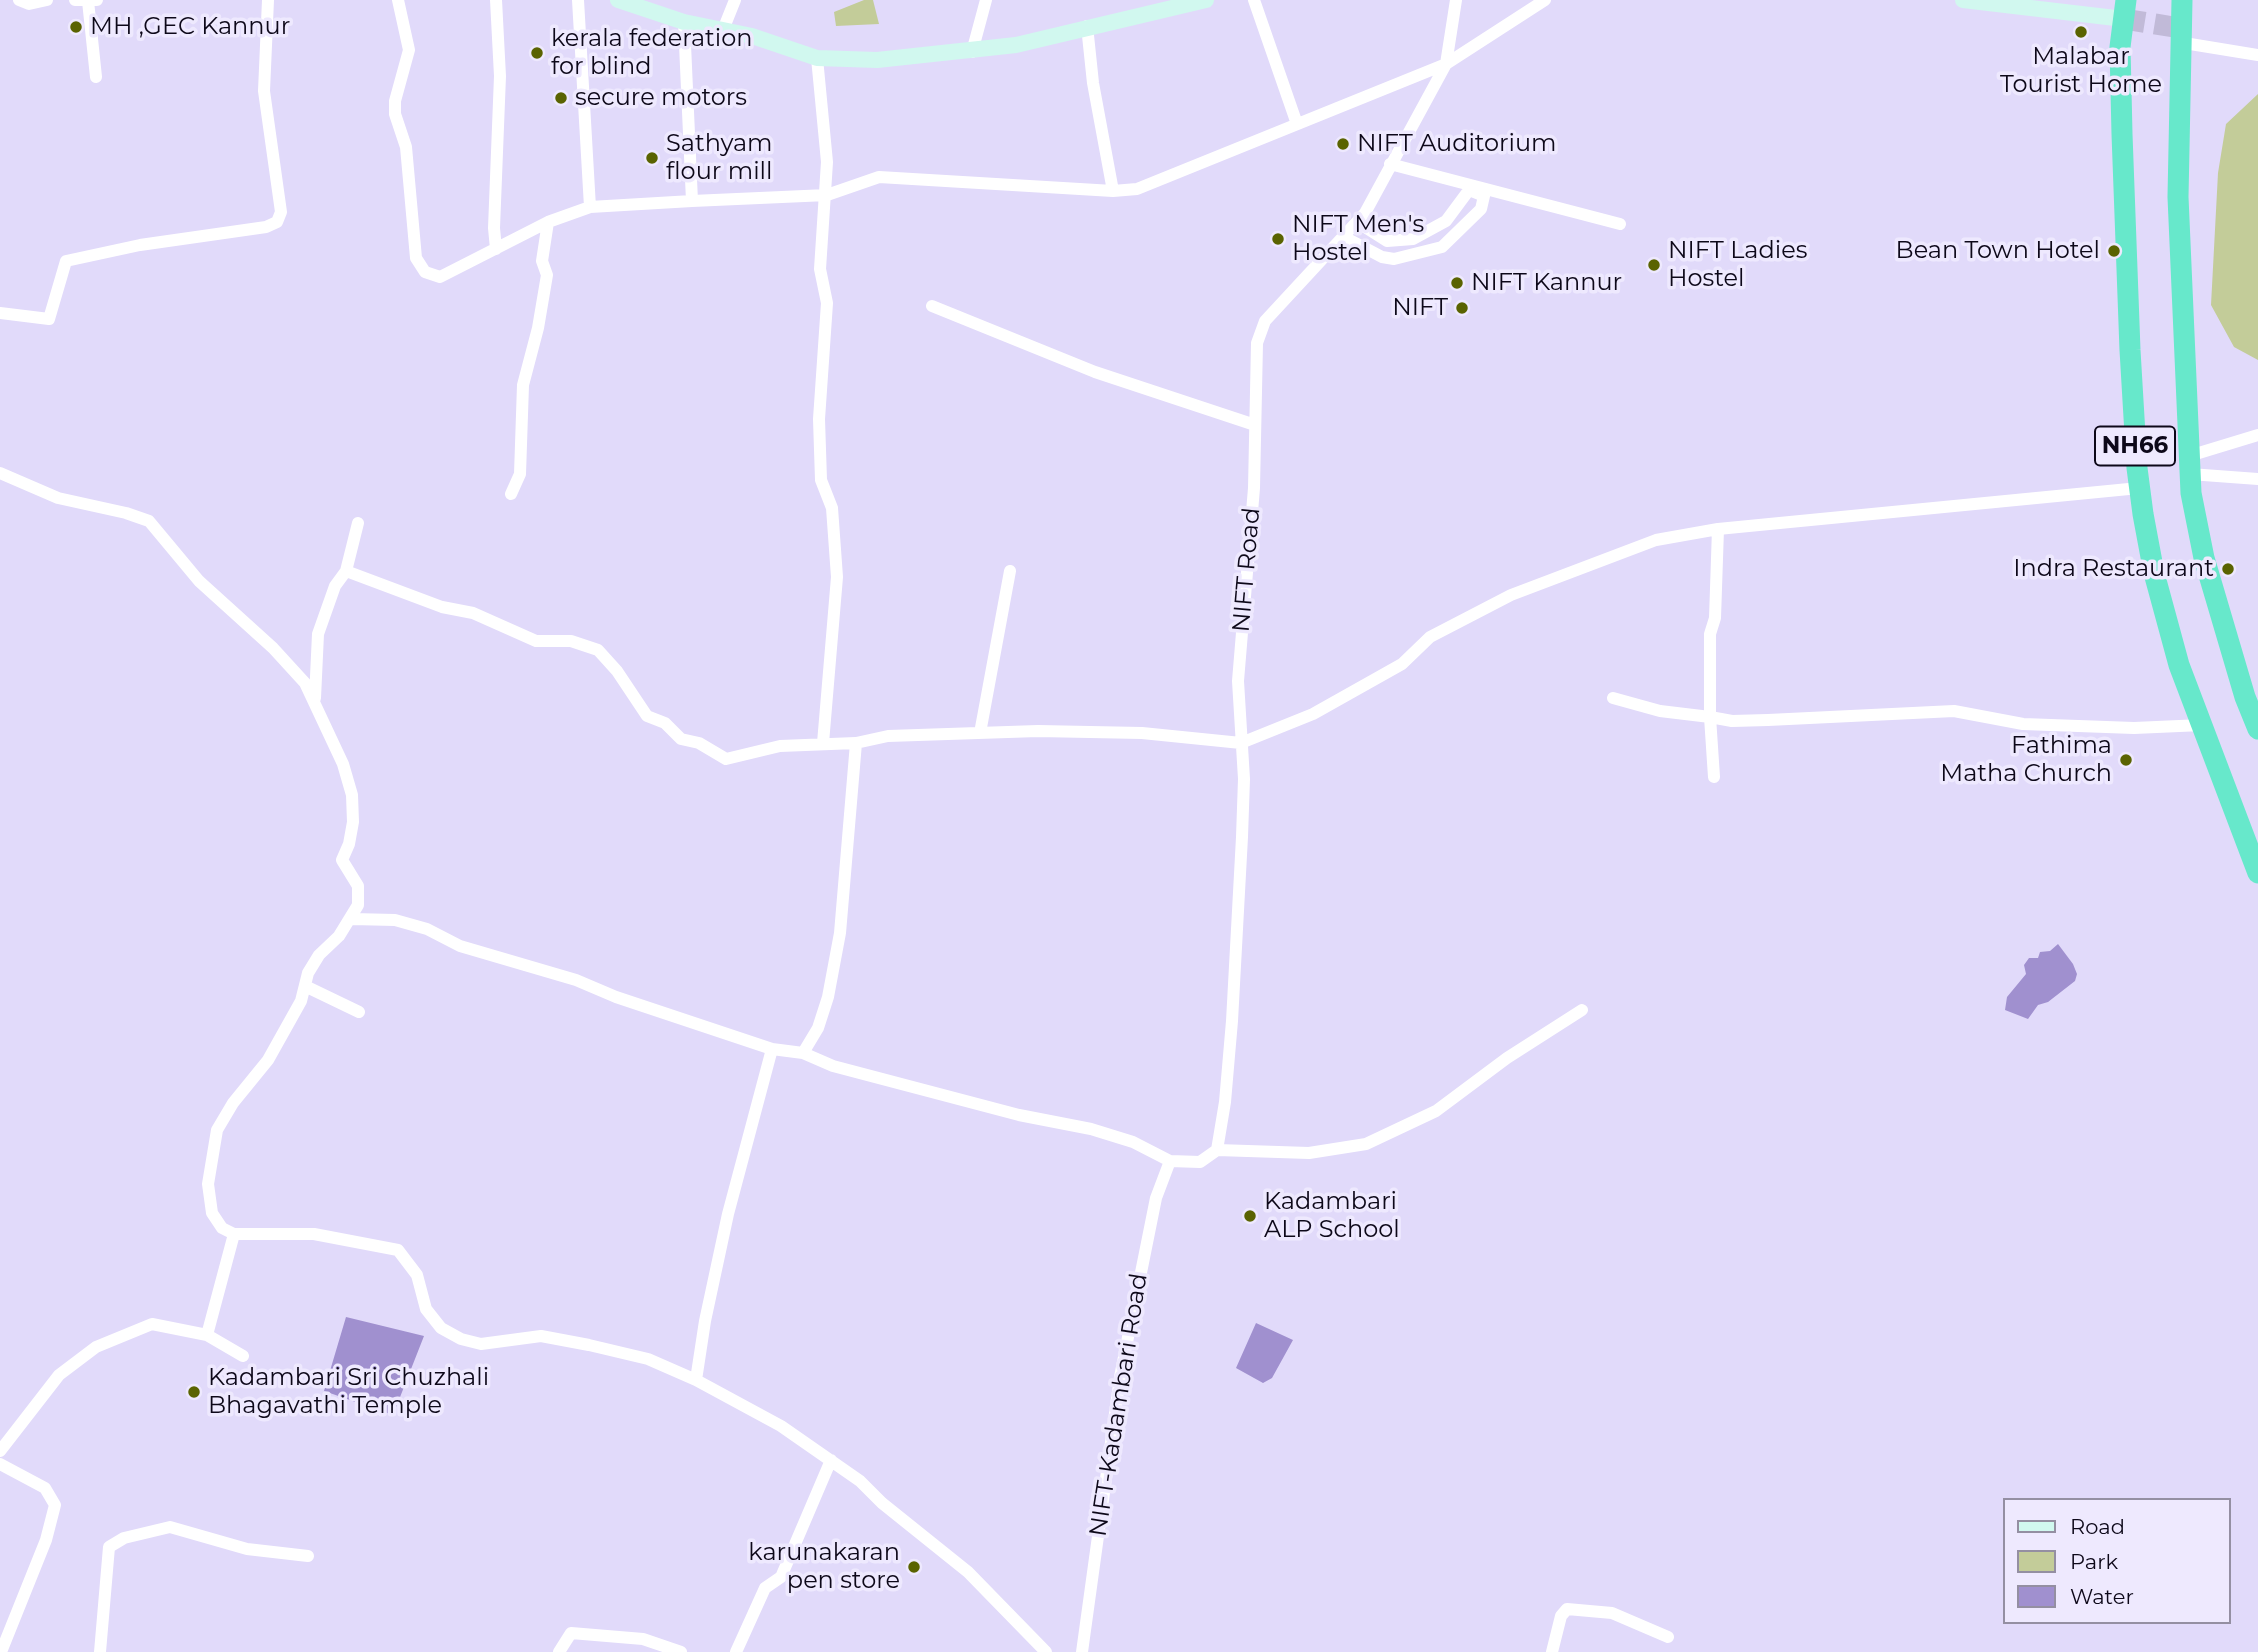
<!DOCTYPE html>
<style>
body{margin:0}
#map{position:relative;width:2258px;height:1652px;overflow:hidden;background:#e1dafa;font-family:Montserrat,sans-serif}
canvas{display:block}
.legend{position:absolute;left:2003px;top:1498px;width:228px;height:126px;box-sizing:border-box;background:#eee9fe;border:2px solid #948fa2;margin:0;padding:9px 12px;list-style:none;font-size:21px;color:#0d0819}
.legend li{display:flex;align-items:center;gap:14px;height:35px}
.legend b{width:35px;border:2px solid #948fa2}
</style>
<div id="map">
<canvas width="2258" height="1652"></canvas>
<ul class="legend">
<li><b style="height:9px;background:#d1f8ef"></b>Road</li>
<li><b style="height:19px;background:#c3cc99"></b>Park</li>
<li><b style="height:19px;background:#a090cf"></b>Water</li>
</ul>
</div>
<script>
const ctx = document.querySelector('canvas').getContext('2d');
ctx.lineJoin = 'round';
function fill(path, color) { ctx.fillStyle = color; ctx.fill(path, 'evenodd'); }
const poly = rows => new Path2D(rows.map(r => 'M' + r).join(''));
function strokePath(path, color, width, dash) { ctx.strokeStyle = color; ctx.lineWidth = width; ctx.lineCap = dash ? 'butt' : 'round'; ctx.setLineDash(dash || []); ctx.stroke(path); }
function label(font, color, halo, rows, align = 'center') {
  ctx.font = font + ' Montserrat,sans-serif'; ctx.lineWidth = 7; ctx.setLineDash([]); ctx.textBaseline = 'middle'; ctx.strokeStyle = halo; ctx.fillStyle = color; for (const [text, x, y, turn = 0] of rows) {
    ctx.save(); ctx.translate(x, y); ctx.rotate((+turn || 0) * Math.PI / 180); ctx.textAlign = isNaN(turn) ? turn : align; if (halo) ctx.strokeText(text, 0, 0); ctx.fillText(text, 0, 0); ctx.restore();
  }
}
fill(poly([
 [864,0,873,0,879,24,836,26,834,12],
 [2258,94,2258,360,2234,347,2211,305,2218,173,2226,124]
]), '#c3cc99');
fill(poly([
 [2058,944,2073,964,2077,974,2075,981,2048,1002,2038,1005,2028,1019,2005,1010,2007,997,2026,974,2024,965,2029,958,2038,958,2040,952,2050,951],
 [346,1317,424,1336,393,1415,324,1391],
 [1256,1323,1293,1340,1272,1378,1263,1383,1236,1368]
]), '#a090cf');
strokePath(poly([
 [2124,19,2180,28]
]), '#c1bad8', 21, [21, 10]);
strokePath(poly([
 [19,0,29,4,47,0],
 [75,0,97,0],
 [398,0,409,50,395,101,395,114,406,147,416,258,425,272,440,277,548,222,590,207,692,201],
 [496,0,500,76,494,228,496,249],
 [578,0,590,207],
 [1254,0,1297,124],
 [88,1,96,77],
 [684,22,692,201,827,195,879,177,1113,191,1137,189,1446,64,1545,0],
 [1087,26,1093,83,1113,191],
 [723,30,735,0],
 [2178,42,2258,55],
 [972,52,986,0],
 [817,58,827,162,820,269,827,303,819,419,821,480,832,508,837,577,823,743],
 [1390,164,1620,224],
 [1344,237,1382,257,1394,259,1442,247,1481,209,1484,196,1469,190,1446,221,1413,239,1387,241,1357,222],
 [932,306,1095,372,1255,425],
 [0,313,49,319,66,261,140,245,266,227,277,222,281,212,264,91,268,0],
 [2189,456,2258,435],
 [0,473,58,498,126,513,149,521,199,581,273,648,305,683,343,764,352,795,353,822,349,844,342,860,358,886,358,905,339,936,319,955,308,973,301,1001,268,1060,233,1103,217,1130,208,1184,212,1213,222,1228,234,1234,314,1234,398,1250,417,1275,426,1309,441,1328,461,1339,481,1344,541,1336,589,1345,648,1359,696,1380,781,1426,860,1481,882,1503,968,1572,1046,1652],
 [2190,474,2258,479],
 [511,494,520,474,523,385,538,328,547,275,542,261,548,222],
 [346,571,358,523],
 [315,698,318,634,335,586,346,571,442,607,473,613,536,641,571,641,598,650,617,671,647,716,665,723,681,739,699,743,726,759,780,746,856,743,840,933,828,997,818,1028,803,1053],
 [1613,698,1660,711,1710,717,1710,634,1715,618,1718,529,2139,488],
 [980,733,1010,571],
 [856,743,888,736,1038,731,1142,733,1241,743,1313,714,1402,664,1430,637,1511,595,1656,540,1718,529],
 [1714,777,1710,717,1732,721,1768,720,1954,711,2023,724,2134,728,2202,725],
 [352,919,395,920,427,929,460,946,576,980,616,997,772,1049,803,1053,833,1066,1019,1115,1091,1129,1133,1142,1170,1161,1200,1162,1217,1150,1225,1102,1232,1021,1242,837,1244,779,1238,681,1254,488,1257,343,1265,321,1365,213,1446,64,1456,0],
 [305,986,359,1012],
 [1217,1150,1309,1153,1366,1144,1436,1111,1507,1058,1582,1010],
 [207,1335,243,1356],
 [696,1380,705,1321,728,1214,772,1049],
 [0,1451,59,1375,96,1347,152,1324,207,1335,234,1234],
 [0,1464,45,1488,55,1505,46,1540,1,1652],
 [100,1652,109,1547,124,1538,170,1527,247,1549,308,1556],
 [559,1652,571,1633,643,1639,681,1652],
 [736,1652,765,1588,781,1577,831,1460],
 [1082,1652,1120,1377,1156,1198,1170,1161],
 [1552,1652,1561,1616,1567,1609,1612,1613,1668,1637]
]), '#fff', 12);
strokePath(poly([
 [618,0,684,22,752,36,817,58,877,60,1016,45,1206,0],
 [1963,0,2124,19]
]), '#d1f8ef', 16);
strokePath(poly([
 [2126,0,2120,47,2122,134,2130,350,2137,468,2143,514,2154,573,2179,665,2258,873],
 [2182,0,2178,197,2191,493,2204,558,2245,697,2258,729]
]), '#67e8cb', 21);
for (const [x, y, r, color] of [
 [76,27,7,"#5a6301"],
 [2081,32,7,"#5a6301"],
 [537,53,7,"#5a6301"],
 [561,98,7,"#5a6301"],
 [1343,144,7,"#5a6301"],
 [652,158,7,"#5a6301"],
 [1278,239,7,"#5a6301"],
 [2114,251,7,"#5a6301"],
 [1654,265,7,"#5a6301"],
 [1457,283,7,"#5a6301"],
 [1462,308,7,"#5a6301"],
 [2228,569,7,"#5a6301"],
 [2126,760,7,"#5a6301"],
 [1250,1216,7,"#5a6301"],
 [194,1392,7,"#5a6301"],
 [914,1567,7,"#5a6301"]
]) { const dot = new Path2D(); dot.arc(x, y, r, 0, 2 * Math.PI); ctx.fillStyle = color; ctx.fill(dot); strokePath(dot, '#eee9fe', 2.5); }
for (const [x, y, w] of [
 [2135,446,80]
]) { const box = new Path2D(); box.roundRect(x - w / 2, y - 19.5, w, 39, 5); ctx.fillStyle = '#eee9fe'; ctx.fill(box); strokePath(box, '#0d0819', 2); }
label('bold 23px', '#0d0819', null, [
 ["NH66",2135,446]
]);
label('24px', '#0d0819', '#eee9fe', [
 ["MH ,GEC Kannur",90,27],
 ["kerala federation",551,39],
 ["for blind",551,67],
 ["Malabar",2081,57,"center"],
 ["Tourist Home",2081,85,"center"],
 ["secure motors",575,98],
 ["Sathyam",666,144],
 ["flour mill",666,172],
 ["NIFT Auditorium",1357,144],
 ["NIFT Men's",1292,225],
 ["Hostel",1292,253],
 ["NIFT Ladies",1668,251],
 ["Hostel",1668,279],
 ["Bean Town Hotel",2100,251,"right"],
 ["NIFT Kannur",1471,283],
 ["NIFT",1448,308,"right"],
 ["Indra Restaurant",2214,569,"right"],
 ["Fathima",2112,746,"right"],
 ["Matha Church",2112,774,"right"],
 ["Kadambari",1264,1202],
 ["ALP School",1264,1230],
 ["Kadambari Sri Chuzhali",208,1378],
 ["Bhagavathi Temple",208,1406],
 ["karunakaran",900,1553,"right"],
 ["pen store",900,1581,"right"]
], 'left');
label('24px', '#0d0819', '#eee9fe', [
 ["NIFT Road",1247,570,-85],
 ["NIFT-Kadambari Road",1119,1405,-81]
]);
</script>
